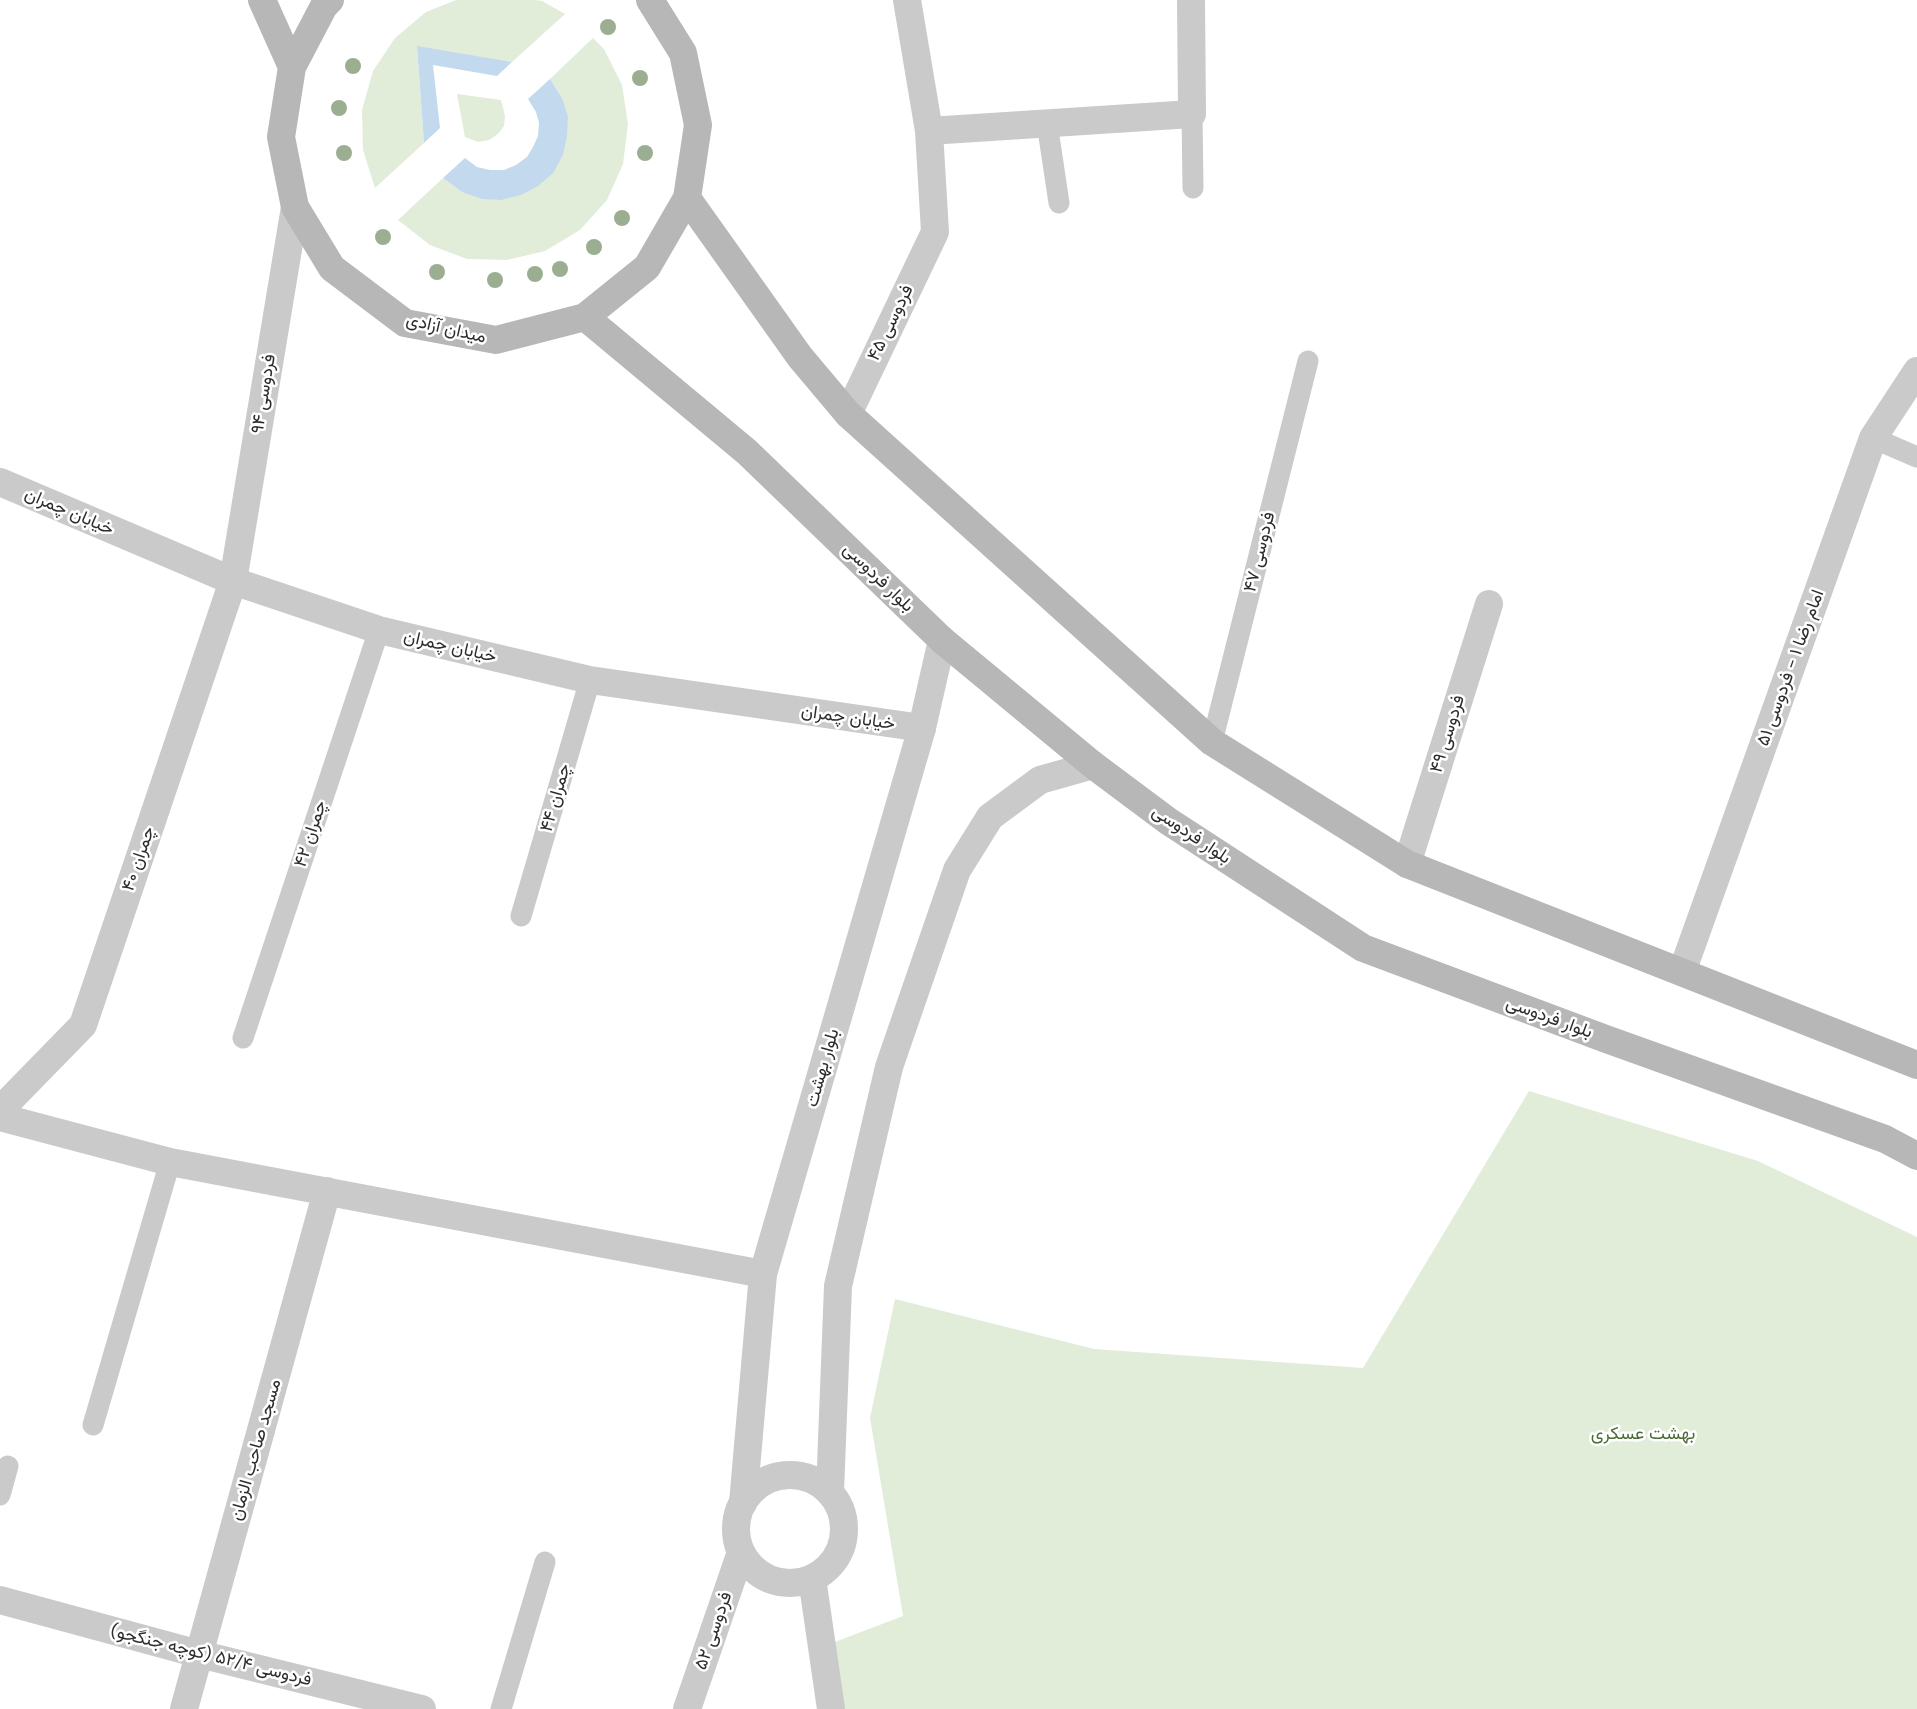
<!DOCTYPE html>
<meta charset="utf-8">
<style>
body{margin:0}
canvas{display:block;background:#fff}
</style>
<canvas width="1917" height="1709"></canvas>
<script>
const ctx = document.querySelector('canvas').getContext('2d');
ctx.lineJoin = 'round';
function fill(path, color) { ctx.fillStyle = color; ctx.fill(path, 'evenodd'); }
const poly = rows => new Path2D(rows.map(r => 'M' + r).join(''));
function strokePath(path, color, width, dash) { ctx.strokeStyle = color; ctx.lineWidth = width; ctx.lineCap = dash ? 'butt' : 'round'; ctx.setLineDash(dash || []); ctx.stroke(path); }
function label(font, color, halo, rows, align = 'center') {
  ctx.font = font + ' "DM Sans",Vazirmatn,sans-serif'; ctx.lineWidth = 5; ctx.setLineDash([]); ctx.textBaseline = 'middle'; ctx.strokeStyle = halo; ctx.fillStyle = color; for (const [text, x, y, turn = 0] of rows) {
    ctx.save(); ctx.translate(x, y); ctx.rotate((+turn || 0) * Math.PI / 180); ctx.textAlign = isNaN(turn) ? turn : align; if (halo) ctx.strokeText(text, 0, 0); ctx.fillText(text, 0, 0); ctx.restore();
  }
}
fill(poly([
 [456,0,535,0,542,1,565,14,512,62,417,47,424,143,375,188,363,150,362,110,373,71,395,38,426,12],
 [593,38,604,49,622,85,628,124,623,164,607,200,580,230,545,251,507,260,467,259,430,245,398,220,443,178,462,192,521,195,562,98,550,79],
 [457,94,501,100,505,116,504,126,498,134,489,140,478,142,465,137],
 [1529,1091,1758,1161,1917,1237,1917,1709,837,1709,827,1645,903,1616,870,1418,895,1299,1094,1349,1363,1368]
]), '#e1ecd9');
fill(poly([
 [417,46,512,62,497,76,433,65,440,128,424,143],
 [550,79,562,98,568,117,567,136,563,155,553,173,538,186,521,195,501,200,482,199,462,192,443,178,465,158,477,167,490,170,504,170,516,165,527,157,533,147,538,136,539,123,536,112,528,99]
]), '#c3d9ee');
strokePath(poly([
 [1192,114,1193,188],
 [1047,123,1059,203],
 [1873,438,1917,457],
 [1212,742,1308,361],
 [521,916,590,680],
 [243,1038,379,630],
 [93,1425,170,1162],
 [0,1495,8,1466],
 [501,1709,545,1562]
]), '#cacaca', 21);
strokePath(poly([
 [929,131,1192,114,1191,0],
 [848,414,935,232,929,131,907,0],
 [0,482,233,581,379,630,590,680,922,728],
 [1407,864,1489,604],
 [1682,972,1873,438,1917,371],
 [0,1110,83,1025,233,581,295,207],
 [0,1117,170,1162,763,1274],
 '736 1529a54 54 0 1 1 108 0a54 54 0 1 1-108 0Z',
 [812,1578,831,1709],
 [0,1600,199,1654,422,1709],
 [184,1709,327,1191],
 [687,1709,741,1552]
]), '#cacaca', 28);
strokePath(poly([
 [830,1492,838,1286,889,1067,957,870,990,817,1040,780,1093,765],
 [743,1503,763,1274,922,728,942,640]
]), '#cacaca', 28);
strokePath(poly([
 [262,0,292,67],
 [330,0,324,6,292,67,281,137,295,207,332,268,405,323,496,340,585,317,647,267,687,198,698,125,683,53,650,0],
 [687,198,800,357,848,414,1212,742,1407,864,1917,1065],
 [585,317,747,452,942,640,1093,765,1168,821,1363,948,1606,1039,1885,1139,1917,1156]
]), '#b7b7b7', 28);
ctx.fillStyle = '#9cae91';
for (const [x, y] of [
 [608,27],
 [353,66],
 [640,78],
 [339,108],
 [344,153],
 [645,153],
 [622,218],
 [383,237],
 [594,247],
 [560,269],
 [437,272],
 [535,274],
 [495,280]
]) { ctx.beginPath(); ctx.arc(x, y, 8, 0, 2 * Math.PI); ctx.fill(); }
label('18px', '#2d2d2d', '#fff', [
 ["فردوسی ۴۵",891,323,-64],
 ["میدان آزادی",446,329,13],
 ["فردوسی ۹۴",264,394,-81],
 ["خیابان چمران",69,512,23],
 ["فردوسی ۴۷",1260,552,-76],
 ["بلوار فردوسی",878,578,44],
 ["خیابان چمران",450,647,13],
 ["امام رضا ۱ - فردوسی ۵۱",1791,668,-70],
 ["خیابان چمران",848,718,8],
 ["فردوسی ۴۹",1448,734,-73],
 ["چمران ۴۴",556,798,-74],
 ["چمران ۴۲",311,834,-72],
 ["بلوار فردوسی",1191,835,34],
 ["چمران ۴۰",139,859,-71],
 ["بلوار فردوسی",1549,1018,20],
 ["بلوار بهشت",823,1068,-74],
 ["مسجد صاحب الزمان",256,1450,-74],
 ["فردوسی ۵۲",714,1631,-71],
 ["فردوسی ۵۲/۴ (کوچه جنگجو)",211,1656,14]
]);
label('18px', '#4b6b37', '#fff', [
 ["بهشت عسکری",1643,1434]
]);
</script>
